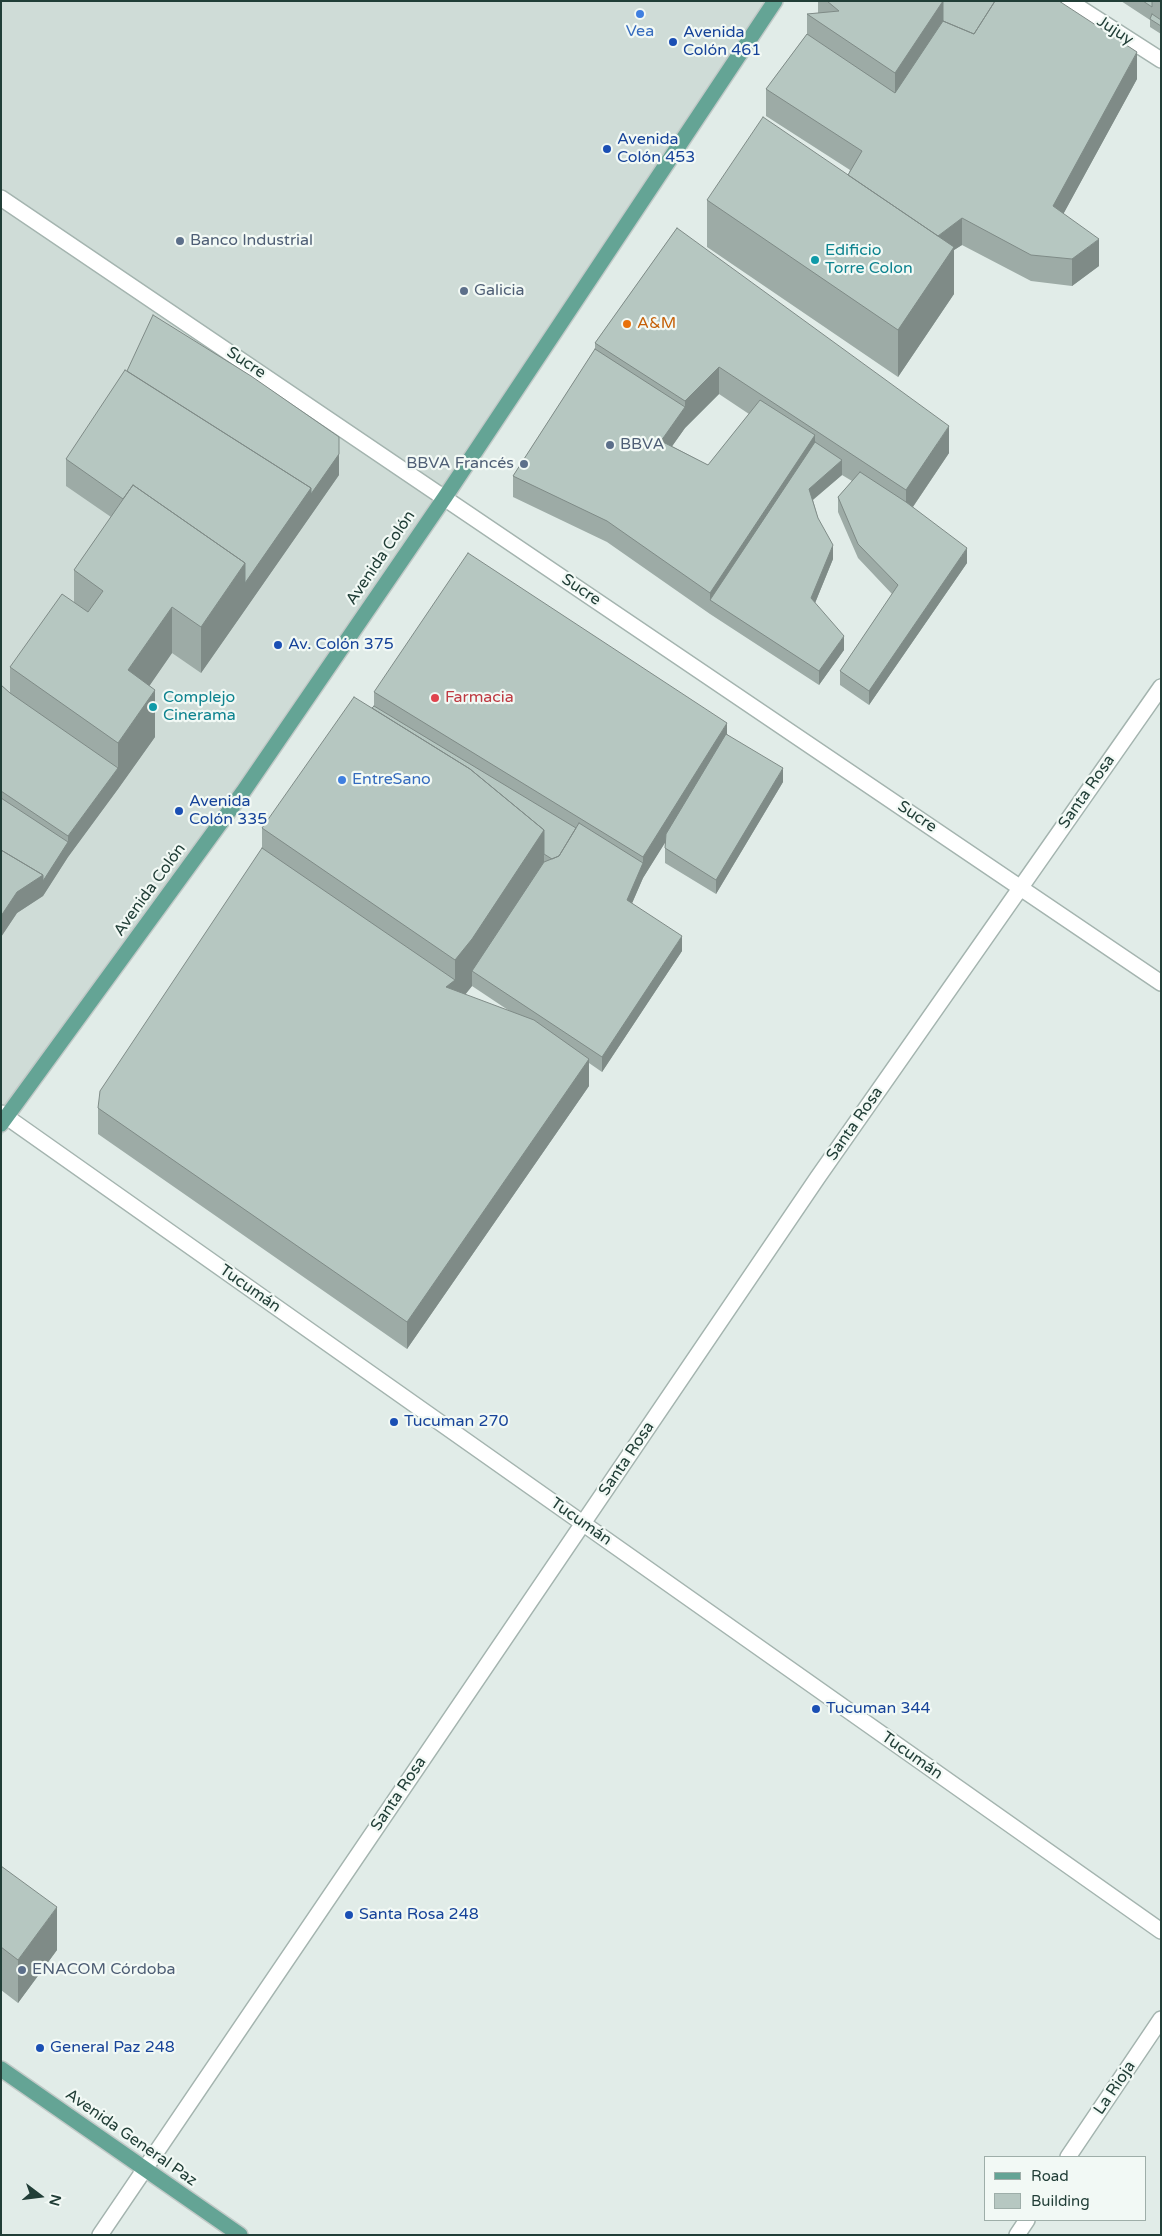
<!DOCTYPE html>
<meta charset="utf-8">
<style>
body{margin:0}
#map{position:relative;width:1162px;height:2236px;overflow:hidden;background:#e1ece8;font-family:"Varela Round",sans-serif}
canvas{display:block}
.frame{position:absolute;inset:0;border:2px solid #213e37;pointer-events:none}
.legend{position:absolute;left:984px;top:2156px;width:162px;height:65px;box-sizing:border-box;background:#f2f9f5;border:1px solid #9eaea9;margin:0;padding:6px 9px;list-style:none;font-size:15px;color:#213e37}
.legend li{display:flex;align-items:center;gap:10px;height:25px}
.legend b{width:25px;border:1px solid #9eaea9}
.north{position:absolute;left:15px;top:2171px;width:50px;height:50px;-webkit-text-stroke:4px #f2f9f5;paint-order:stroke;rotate:105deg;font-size:14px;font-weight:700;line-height:20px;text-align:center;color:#213e37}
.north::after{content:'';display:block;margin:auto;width:18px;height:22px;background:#213e37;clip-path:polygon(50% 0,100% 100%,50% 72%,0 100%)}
</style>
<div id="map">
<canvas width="1162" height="2236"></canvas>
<div class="frame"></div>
<ul class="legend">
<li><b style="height:6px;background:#64a495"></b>Road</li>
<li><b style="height:14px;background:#b6c7c1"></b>Building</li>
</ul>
<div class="north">N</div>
</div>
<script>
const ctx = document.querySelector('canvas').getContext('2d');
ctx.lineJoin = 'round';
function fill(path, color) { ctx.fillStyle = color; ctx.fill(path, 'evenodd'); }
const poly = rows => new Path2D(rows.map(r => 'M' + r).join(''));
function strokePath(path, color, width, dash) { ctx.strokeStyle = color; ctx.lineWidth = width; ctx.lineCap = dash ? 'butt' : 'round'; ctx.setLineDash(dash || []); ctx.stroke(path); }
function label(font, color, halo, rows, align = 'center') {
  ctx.font = font + ' "Varela Round",sans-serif'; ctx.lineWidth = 4.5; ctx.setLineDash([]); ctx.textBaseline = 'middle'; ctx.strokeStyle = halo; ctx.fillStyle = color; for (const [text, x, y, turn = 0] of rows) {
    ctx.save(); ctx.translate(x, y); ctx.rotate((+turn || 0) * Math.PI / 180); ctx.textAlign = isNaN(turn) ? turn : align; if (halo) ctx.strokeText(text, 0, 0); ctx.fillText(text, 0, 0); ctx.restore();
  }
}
fill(poly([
 [1,1,773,1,1,1137]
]), '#cfdcd7');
const minor = poly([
 [1069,1,1161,60],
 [1,198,1161,983],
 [1,1113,1161,1931],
 [1068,2157,1161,2019],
 [100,2235,818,1177,1161,687],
 [1017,2235,1027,2220]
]);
const major = poly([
 [1,1124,243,792,445,497,775,1],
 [1,2069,240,2235]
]);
strokePath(minor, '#a4b4af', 18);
strokePath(major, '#c1c9c7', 18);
strokePath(minor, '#fff', 15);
strokePath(major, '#64a495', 15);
fill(poly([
 [818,1,1059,1,1137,79,1063,214,1099,266,1072,286,1031,281,962,245,954,250,954,294,898,377,707,247,707,200,848,175,850,170,766,116,766,89,807,34,807,14,818,13],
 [1121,1,1161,1,1161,34,1150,27,1150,20],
 [677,228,949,453,913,507,967,563,869,705,840,685,840,671,892,594,858,558,838,512,838,497,852,481,842,475,813,500,818,518,833,559,815,603,844,650,819,685,710,614,607,542,513,497,513,476,595,349,595,343],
 [719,394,749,414,708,465,672,446,685,428],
 [66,459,339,475,201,673,172,653,149,686,155,737,118,789,68,857,43,896,17,913,1,937,1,685,10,693,10,667,74,602,74,570,111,517,66,486],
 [374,692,727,734,783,782,716,894,665,863,665,842,643,878,632,903,682,951,602,1072,589,1063,589,1086,407,1349,98,1134,98,1108,262,848,262,828,372,708,374,706],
 [472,986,511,1012,465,995],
 [1,1866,57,1950,18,2003,1,1990]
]), '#9daba6');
fill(poly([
 [943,1,943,48,895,120,895,73],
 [1137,52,1137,79,1053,233,1053,206],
 [962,218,962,245,954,250,954,294,898,377,898,330,924,247],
 [1099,239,1099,266,1072,286,1072,259],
 [719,367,719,394,685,428,685,401],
 [685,407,685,428,661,462,661,441],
 [949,426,949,453,906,517,906,490],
 [815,435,815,457,710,600,710,614,710,593],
 [339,437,339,475,245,610,245,583],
 [842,460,842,475,809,503,809,489],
 [833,545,833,559,811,613,811,598],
 [967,548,967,563,869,705,869,691],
 [245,563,245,610,201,673,201,627],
 [172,607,172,653,128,717,128,670],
 [844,636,844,650,819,685,819,671],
 [155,690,155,737,118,789,68,857,68,836,118,768,118,743],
 [727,723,727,744,643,878,627,915,627,900,643,863,643,857],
 [783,768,783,782,716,894,716,880],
 [544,830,544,877,472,971,472,986,455,1007,446,987,455,980,455,960],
 [68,842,68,857,43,896,17,913,1,937,1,916,17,892],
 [682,936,682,951,602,1072,602,1057],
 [589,1059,589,1086,407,1349,407,1322],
 [57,1907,57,1950,18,2003,18,1960]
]), '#7f8b87');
const building = poly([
 [827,1,943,1,895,73,807,14,839,11,827,1],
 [943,1,995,1,974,34,943,21,943,1],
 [995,1,1059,1,1137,52,1053,206,1099,239,1072,259,1031,255,962,218,938,236,848,175,862,151,766,89,807,34,895,93,943,21,974,34,995,1],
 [1143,1,1152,1,1152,7,1143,1],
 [1152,14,1161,20,1161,26,1150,19,1152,14],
 [763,117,954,247,898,330,707,200,763,117],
 [677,228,949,426,906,490,719,367,685,401,595,343,677,228],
 [153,315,251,376,339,437,339,454,311,494,311,488,127,371,153,315],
 [595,349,685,407,661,441,708,465,760,400,815,435,710,593,607,521,513,476,595,349],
 [125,370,311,488,245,583,245,563,133,485,123,499,66,459,125,370],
 [815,442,842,460,809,489,818,518,833,545,811,598,844,636,819,671,710,600,815,442],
 [860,472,906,502,967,548,869,691,840,671,898,585,858,544,838,497,860,472],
 [133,485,245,563,201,627,172,607,128,670,155,690,118,743,10,667,62,594,88,612,103,591,74,570,133,485],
 [468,553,727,723,643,857,374,692,468,553],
 [1,685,10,693,118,768,68,836,1,791,1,685],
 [354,697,470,769,544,830,472,939,455,960,262,828,354,697],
 [374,706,576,828,559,856,552,859,544,854,544,830,470,769,372,708,374,706],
 [726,734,783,768,716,880,665,848,666,834,726,734],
 [1,798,68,842,43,881,43,875,1,850,1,798],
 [579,823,643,863,627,900,682,936,602,1057,472,971,544,862,559,856,579,823],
 [262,848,455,980,446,987,534,1020,589,1059,407,1322,98,1108,100,1091,262,848],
 [1,850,43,875,17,892,1,916,1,850],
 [1,1866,57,1907,18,1960,1,1947,1,1866]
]);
fill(building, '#b6c7c1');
strokePath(building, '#7f8b87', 1);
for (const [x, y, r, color] of [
 [640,14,5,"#3f7fe0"],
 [673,42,5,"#1a4fb4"],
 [607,149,5,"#1a4fb4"],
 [180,241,5,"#5c6f8a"],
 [815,260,5,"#0f9aa8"],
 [464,291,5,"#5c6f8a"],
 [627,324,5,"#e8710a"],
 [610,445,5,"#5c6f8a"],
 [524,464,5,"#5c6f8a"],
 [278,645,5,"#1a4fb4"],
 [435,698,5,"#e0444e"],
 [153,707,5,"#0f9aa8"],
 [342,780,5,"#3f7fe0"],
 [179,811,5,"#1a4fb4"],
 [394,1422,5,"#1a4fb4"],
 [816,1709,5,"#1a4fb4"],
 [349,1915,5,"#1a4fb4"],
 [22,1970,5,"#5c6f8a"],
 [40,2048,5,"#1a4fb4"]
]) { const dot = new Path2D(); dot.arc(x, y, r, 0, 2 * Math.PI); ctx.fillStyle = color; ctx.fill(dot); strokePath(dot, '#f2f9f5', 2); }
label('16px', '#213e37', '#f2f9f5', [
 ["Jujuy",1115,31,33],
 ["Sucre",246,363,34],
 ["Avenida Colón",381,558,-56],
 ["Sucre",581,590,34],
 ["Santa Rosa",1087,792,-55],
 ["Sucre",917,817,34],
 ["Avenida Colón",150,890,-54],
 ["Santa Rosa",855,1124,-55],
 ["Tucumán",250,1289,35],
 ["Santa Rosa",627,1459,-56],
 ["Tucumán",581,1522,35],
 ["Tucumán",912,1756,35],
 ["Santa Rosa",399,1794,-56],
 ["La Rioja",1115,2088,-56],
 ["Avenida General Paz",131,2138,35]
]);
label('16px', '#366cbe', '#f2f9f5', [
 ["Vea",640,32],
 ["EntreSano",352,780,"left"]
]);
label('16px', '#164399', '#f2f9f5', [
 ["Avenida",683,33],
 ["Colón 461",683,51],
 ["Avenida",617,140],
 ["Colón 453",617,158],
 ["Av. Colón 375",288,645],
 ["Avenida",189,802],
 ["Colón 335",189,820],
 ["Tucuman 270",404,1422],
 ["Tucuman 344",826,1709],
 ["Santa Rosa 248",359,1915],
 ["General Paz 248",50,2048]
], 'left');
label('16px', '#4e5e75', '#f2f9f5', [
 ["Banco Industrial",190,241],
 ["Galicia",474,291],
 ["BBVA",620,445],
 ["BBVA Francés",514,464,"right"],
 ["ENACOM Córdoba",32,1970]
], 'left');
label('16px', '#0d838f', '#f2f9f5', [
 ["Edificio",825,251],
 ["Torre Colon",825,269],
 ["Complejo",163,698],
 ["Cinerama",163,716]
], 'left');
label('16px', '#c56008', '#f2f9f5', [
 ["A&M",637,324]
], 'left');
label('16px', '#be3a42', '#f2f9f5', [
 ["Farmacia",445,698]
], 'left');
</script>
